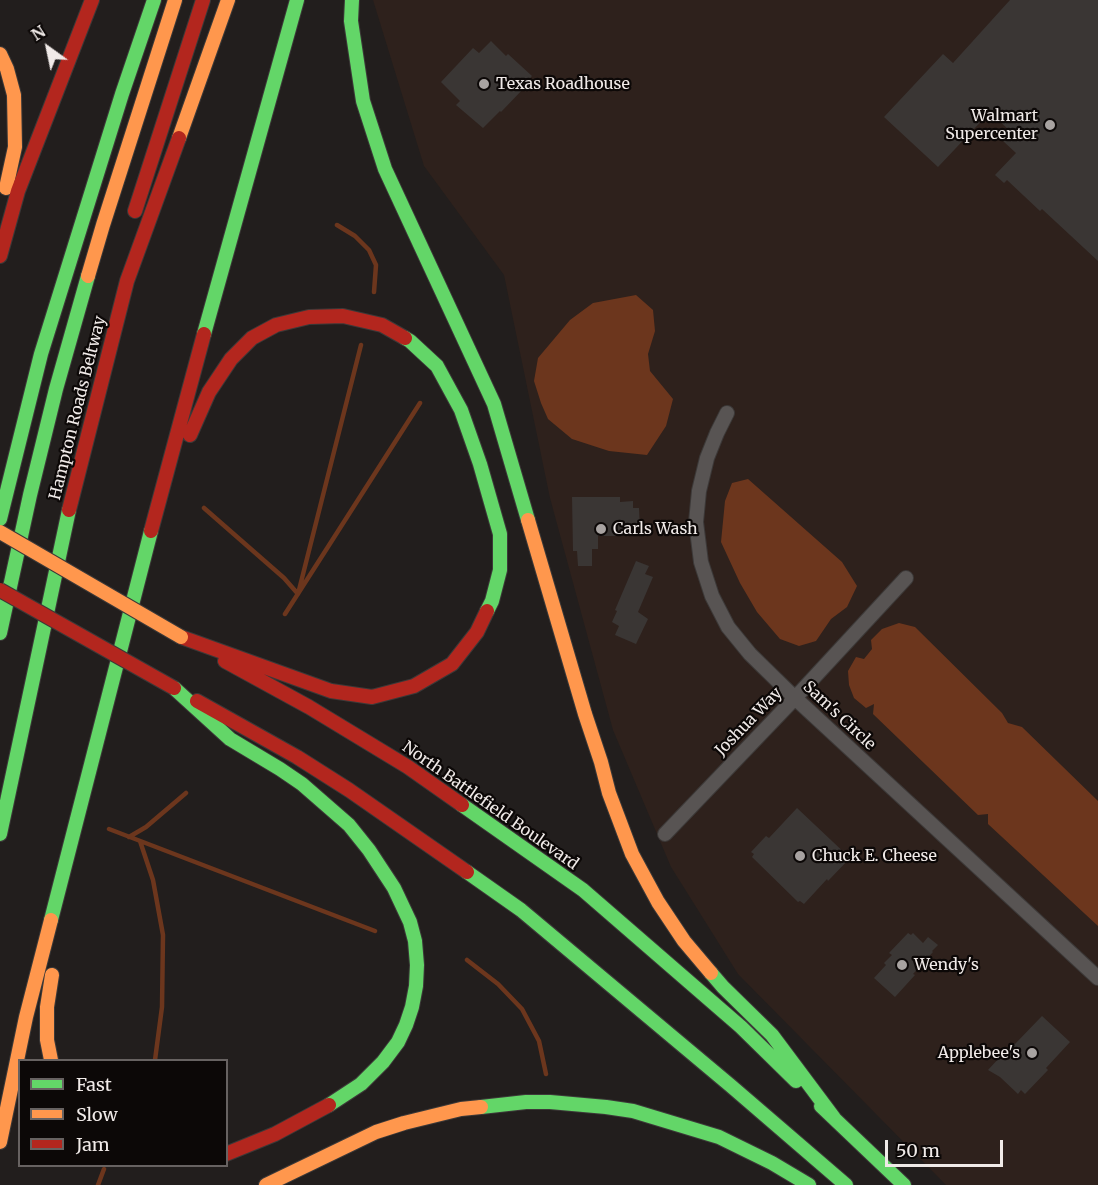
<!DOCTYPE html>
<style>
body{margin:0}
#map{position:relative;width:1098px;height:1185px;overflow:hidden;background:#221e1d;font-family:Merriweather,serif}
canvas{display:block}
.legend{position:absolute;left:18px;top:1059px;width:210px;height:108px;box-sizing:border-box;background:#0c0807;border:2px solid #676261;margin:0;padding:8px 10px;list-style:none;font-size:18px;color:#f0eae8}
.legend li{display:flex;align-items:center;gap:12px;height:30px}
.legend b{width:30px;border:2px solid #676261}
.north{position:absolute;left:18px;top:18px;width:60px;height:60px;-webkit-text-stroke:4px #0c0807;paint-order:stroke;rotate:327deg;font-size:16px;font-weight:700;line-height:24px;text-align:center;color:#f0eae8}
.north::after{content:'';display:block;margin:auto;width:21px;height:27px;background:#f0eae8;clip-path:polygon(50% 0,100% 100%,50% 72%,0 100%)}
.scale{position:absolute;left:885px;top:1140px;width:118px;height:27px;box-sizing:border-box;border:3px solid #f0eae8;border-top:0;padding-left:8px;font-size:18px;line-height:21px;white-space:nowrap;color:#f0eae8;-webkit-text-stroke:4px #0c0807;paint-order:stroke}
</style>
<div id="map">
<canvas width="1098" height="1185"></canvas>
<ul class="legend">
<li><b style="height:8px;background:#63d668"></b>Fast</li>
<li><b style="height:8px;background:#ff974d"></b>Slow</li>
<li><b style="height:8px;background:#b3261e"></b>Jam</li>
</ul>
<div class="north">N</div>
<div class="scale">50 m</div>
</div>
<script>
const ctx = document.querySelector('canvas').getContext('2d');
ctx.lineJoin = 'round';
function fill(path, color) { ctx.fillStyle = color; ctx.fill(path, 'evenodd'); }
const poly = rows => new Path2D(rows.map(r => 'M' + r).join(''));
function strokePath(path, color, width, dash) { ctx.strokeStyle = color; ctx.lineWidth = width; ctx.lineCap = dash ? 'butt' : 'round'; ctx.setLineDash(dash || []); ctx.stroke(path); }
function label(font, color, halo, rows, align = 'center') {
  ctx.font = font + ' Merriweather,serif'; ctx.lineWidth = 4.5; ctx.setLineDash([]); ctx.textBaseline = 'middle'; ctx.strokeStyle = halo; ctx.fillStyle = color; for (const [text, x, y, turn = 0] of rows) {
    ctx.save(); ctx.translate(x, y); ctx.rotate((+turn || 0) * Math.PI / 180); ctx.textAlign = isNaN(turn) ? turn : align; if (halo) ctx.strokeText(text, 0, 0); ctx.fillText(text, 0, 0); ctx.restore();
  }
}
fill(poly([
 [373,0,1098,0,1098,1185,946,1185,738,974,671,867,613,730,550,498,504,275,424,166]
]), '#2e211c');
fill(poly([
 [636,295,653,310,655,331,648,354,650,371,673,399,666,426,647,455,609,451,572,439,548,419,541,403,534,381,538,358,570,320,593,303],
 [748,479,842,562,857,586,847,607,831,619,816,641,799,646,780,639,757,612,740,583,721,542,725,501,732,483],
 [899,623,915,627,1002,713,1008,723,1022,727,1098,801,1098,926,988,824,988,814,978,815,873,714,874,704,866,708,854,698,849,685,848,671,856,657,864,659,872,649,871,640,882,629]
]), '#6c361d');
strokePath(poly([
 [337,225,355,236,369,250,376,265,374,292],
 [204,508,284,578,298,594],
 [298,594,361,345],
 [285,614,420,403],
 [109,829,375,931],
 [129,837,146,827,186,793],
 [140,841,153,880,163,935,162,1007,155,1060],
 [467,960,498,984,522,1009,539,1041,546,1074],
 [98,1185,104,1169]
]), '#6c361d', 4.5);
fill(poly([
 [1010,0,1098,0,1098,261,1042,209,1040,211,1007,180,1004,183,995,175,1016,153,1003,141,1011,132,990,112,938,167,884,117,943,54,953,63],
 [491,41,506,56,508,54,532,76,523,86,525,87,501,112,500,111,483,128,456,105,460,101,441,82,473,48,479,53],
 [572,497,620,497,620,502,633,501,633,508,639,508,640,529,619,530,619,536,598,536,598,549,592,549,592,566,578,566,577,551,573,551],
 [636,561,649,566,645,574,653,577,638,612,648,619,636,644,615,635,619,626,612,622,617,611,615,610],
 [797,808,850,858,828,881,827,879,804,904,800,901,798,902,752,857,754,854,751,852,766,836,769,838],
 [908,933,911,935,913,933,923,943,928,937,938,945,932,951,933,952,913,974,915,975,895,997,874,978,886,965,884,963,892,955,889,953],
 [1042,1016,1070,1042,1046,1068,1048,1070,1025,1094,1021,1090,1018,1094,1000,1077,988,1070,1013,1043,1015,1044]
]), '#3a3634');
const street = poly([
 [727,413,717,433,707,458,699,491,696,522,701,562,712,596,728,627,750,654,795,698,1098,978],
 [665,834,795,698,906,578]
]);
const fast = poly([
 [352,0,351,21,363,101,385,169,494,404,528,520],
 [204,334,297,0],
 [405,338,410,341,437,366,461,410,480,464,500,534,500,570,492,601,487,611],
 [0,519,41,354,122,94,154,0],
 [0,633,30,495,56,389,88,276],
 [174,688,230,739,280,769,302,784,349,825,369,850,394,888,410,922,415,941,417,965,416,986,412,1007,406,1025,398,1042,383,1062,361,1084,329,1105],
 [462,805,583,890,741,1027,796,1081],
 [0,834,69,510],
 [467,872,521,910,731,1086,846,1185],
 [51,920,151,531],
 [711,973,723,987,772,1035,834,1118],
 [821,1106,904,1185],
 [481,1107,526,1102,550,1102,606,1107,633,1111,719,1137,772,1163,809,1185]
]);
const slow = poly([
 [0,54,7,69,14,95,15,147,6,188],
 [179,138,228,0],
 [88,276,103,225,175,0],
 [528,520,585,714,601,762,609,793,632,854,658,902,684,941,711,973],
 [51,1060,47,1040,47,1007,52,975],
 [0,1142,26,1017,51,920],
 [266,1185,376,1132,404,1123,461,1109,481,1107]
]);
const jam = poly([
 [135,211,203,0],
 [0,256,18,191,92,0],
 [190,435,209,392,231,359,252,338,276,325,309,317,343,316,382,325,405,338],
 [69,510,127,281,179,138],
 [151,531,204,334],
 [181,637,331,691,372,697,414,686,452,664,477,632,487,611],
 [225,661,309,707,408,767,462,805],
 [197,701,297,757,349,790,467,872],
 [226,1154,275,1134,329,1105]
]);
strokePath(street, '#3c3938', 16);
strokePath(fast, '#3c3938', 16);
strokePath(slow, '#3c3938', 16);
strokePath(jam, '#3c3938', 16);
strokePath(street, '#585453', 14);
strokePath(fast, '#63d668', 14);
strokePath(slow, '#ff974d', 14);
strokePath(jam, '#b3261e', 14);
const slowBridge = poly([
 [0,532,181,637]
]);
const jamBridge = poly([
 [0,590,174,688]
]);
strokePath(slowBridge, '#3c3938', 16, []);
strokePath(jamBridge, '#3c3938', 16, []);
strokePath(slowBridge, '#ff974d', 14);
strokePath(jamBridge, '#b3261e', 14);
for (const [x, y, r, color] of [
 [484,84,6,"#a8a3a1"],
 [1050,125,6,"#a8a3a1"],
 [601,529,6,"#a8a3a1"],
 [800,856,6,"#a8a3a1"],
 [902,965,6,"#a8a3a1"],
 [1032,1053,6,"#a8a3a1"]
]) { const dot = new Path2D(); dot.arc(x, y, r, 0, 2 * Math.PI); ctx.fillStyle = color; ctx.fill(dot); strokePath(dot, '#0c0807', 2); }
label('16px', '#f0eae8', '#0c0807', [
 ["Texas Roadhouse",496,84],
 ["Walmart",1038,116,"right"],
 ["Supercenter",1038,134,"right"],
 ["Carls Wash",613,529],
 ["Chuck E. Cheese",812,856],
 ["Wendy's",914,965],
 ["Applebee's",1020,1053,"right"]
], 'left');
label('16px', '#f0eae8', '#0c0807', [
 ["Hampton Roads Beltway",78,408,-76],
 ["Sam's Circle",839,716,43],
 ["Joshua Way",749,722,-46],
 ["North Battlefield Boulevard",490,806,35]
]);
</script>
